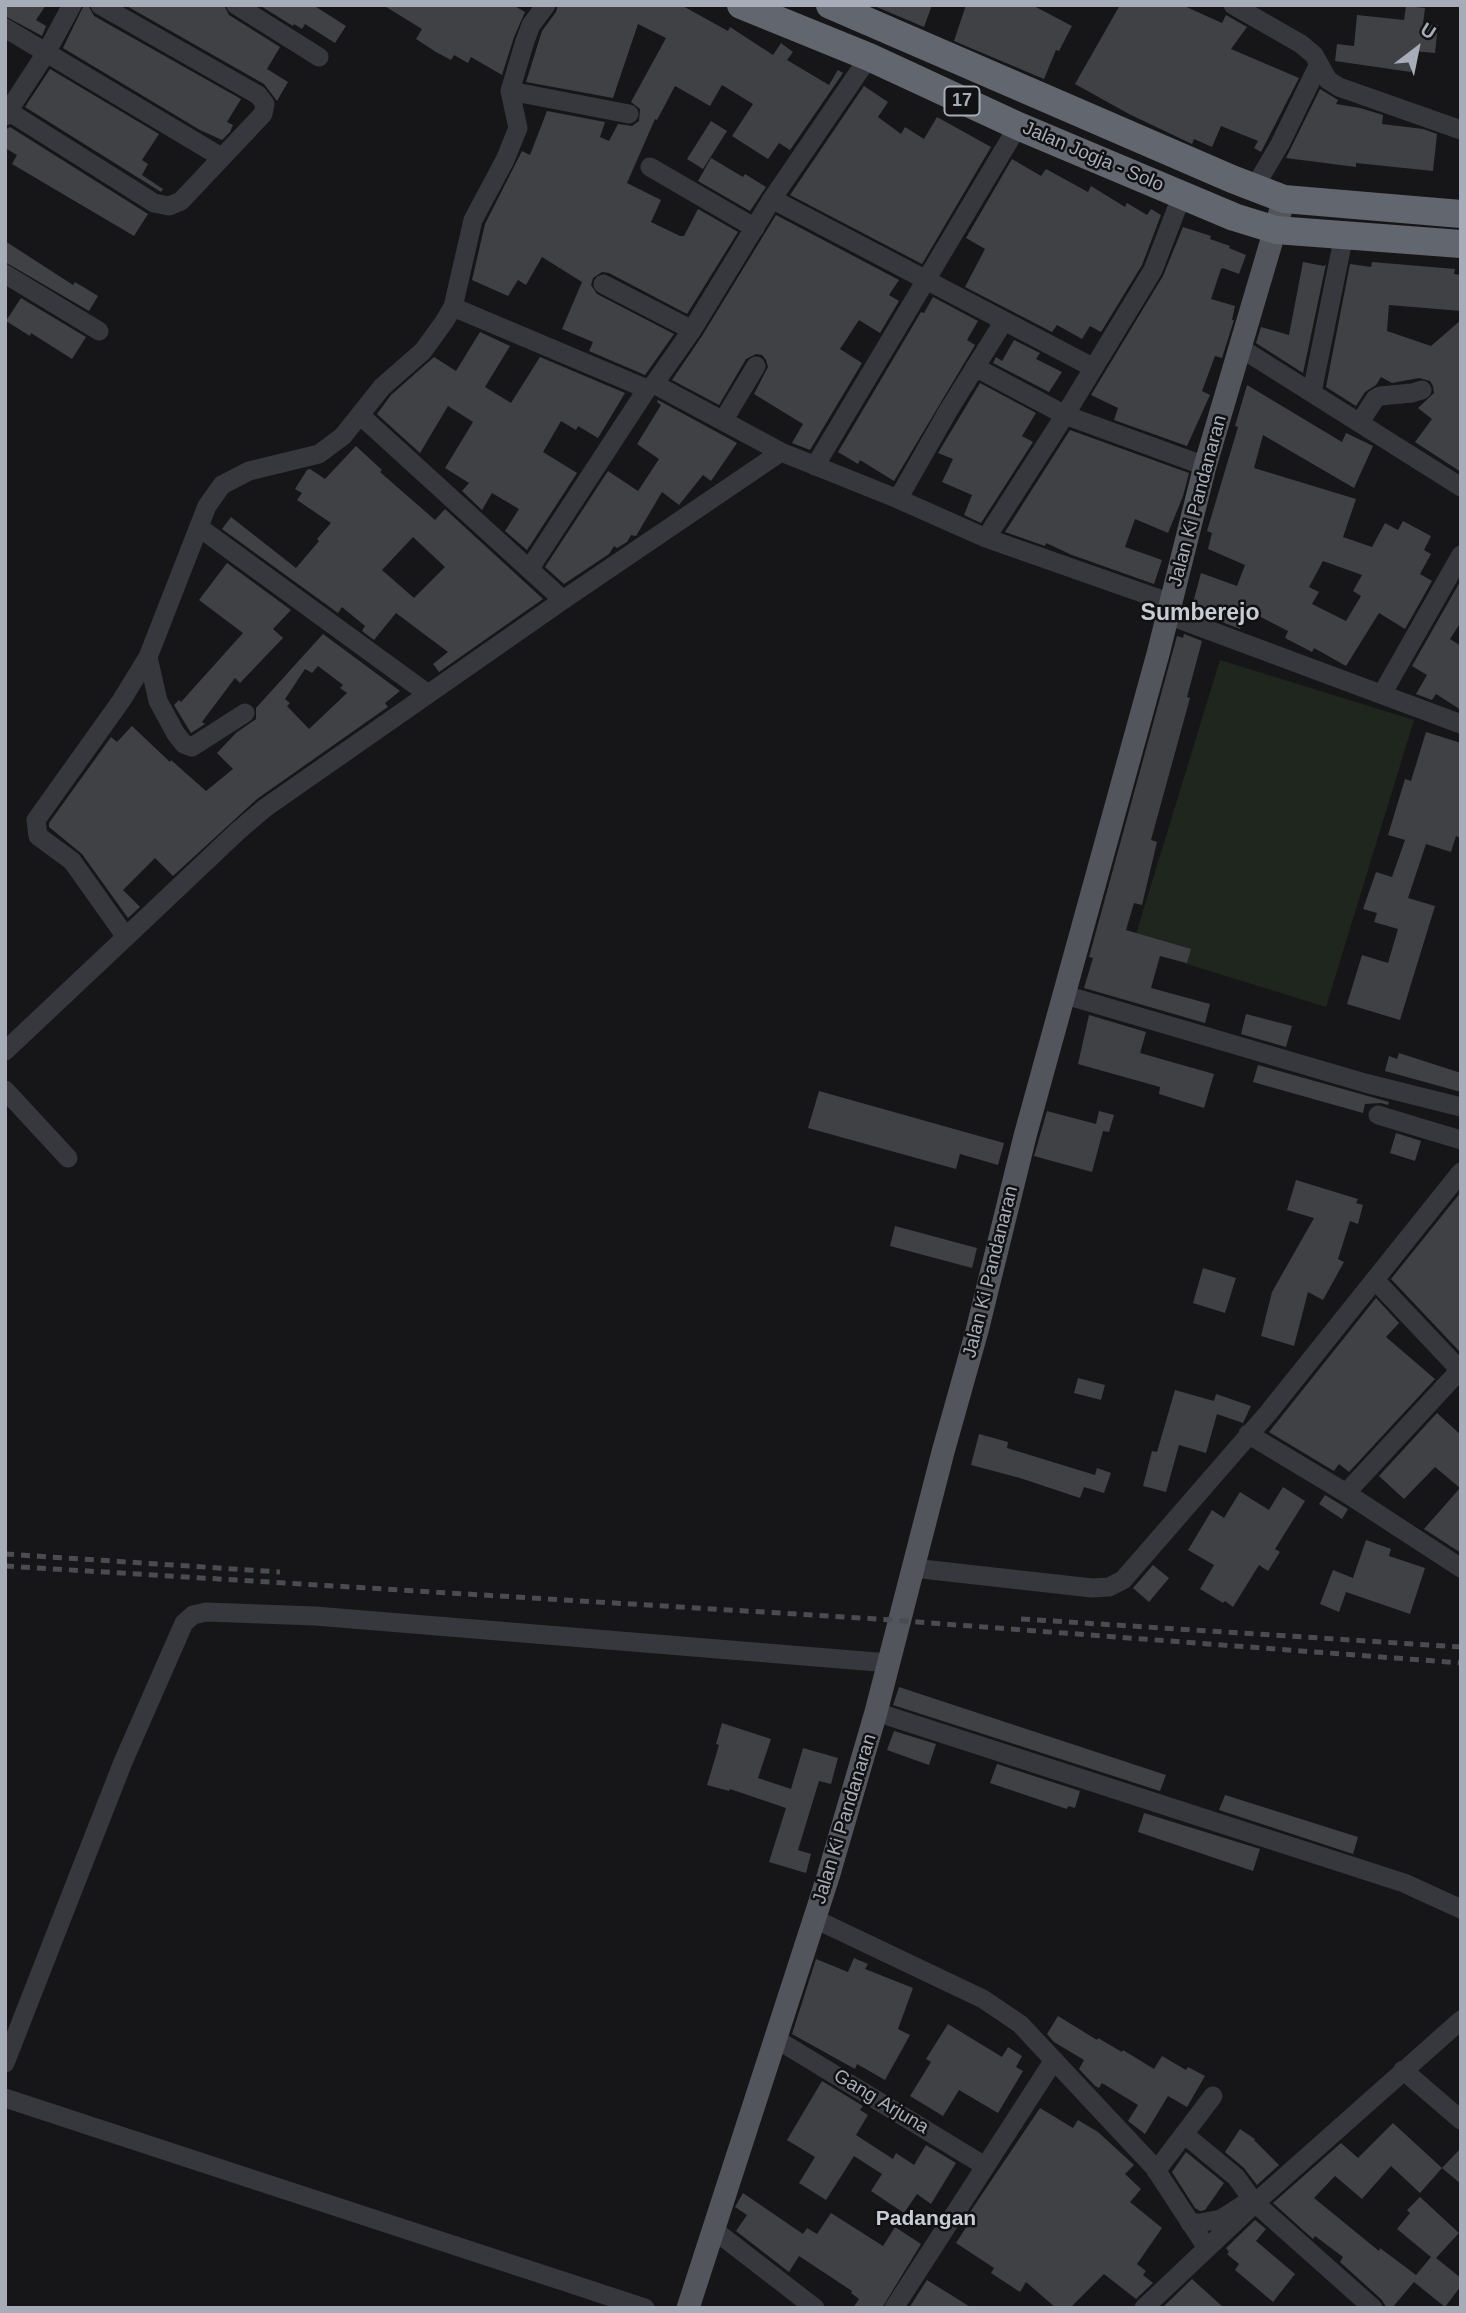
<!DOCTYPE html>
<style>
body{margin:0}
#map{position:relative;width:1466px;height:2313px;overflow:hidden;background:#161618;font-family:Helvetica,sans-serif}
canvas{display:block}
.frame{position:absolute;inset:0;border:7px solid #a7adb8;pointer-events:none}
.north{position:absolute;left:1382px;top:14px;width:70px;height:70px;-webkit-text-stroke:5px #111113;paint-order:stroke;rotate:32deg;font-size:19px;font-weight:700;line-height:28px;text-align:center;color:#a7adb8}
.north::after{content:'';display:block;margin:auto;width:24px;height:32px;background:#a7adb8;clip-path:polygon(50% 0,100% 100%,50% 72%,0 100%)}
</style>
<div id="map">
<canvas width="1466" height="2313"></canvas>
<div class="frame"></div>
<div class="north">U</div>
</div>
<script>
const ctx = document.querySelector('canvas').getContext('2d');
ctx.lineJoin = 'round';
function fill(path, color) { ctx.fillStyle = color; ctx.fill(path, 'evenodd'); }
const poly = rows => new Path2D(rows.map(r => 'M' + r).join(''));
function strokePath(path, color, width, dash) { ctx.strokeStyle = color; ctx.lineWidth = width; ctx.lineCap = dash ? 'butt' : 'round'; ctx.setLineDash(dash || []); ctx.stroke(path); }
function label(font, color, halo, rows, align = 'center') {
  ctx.font = font + ' Helvetica,sans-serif'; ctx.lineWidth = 5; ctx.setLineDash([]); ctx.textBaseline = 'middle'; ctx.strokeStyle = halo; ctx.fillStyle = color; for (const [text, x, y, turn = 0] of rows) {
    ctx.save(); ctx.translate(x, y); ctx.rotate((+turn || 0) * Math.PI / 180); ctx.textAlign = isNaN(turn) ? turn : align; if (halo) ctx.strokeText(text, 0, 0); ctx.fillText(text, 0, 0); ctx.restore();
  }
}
fill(poly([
 [1220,660,1414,720,1326,1007,1132,947]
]), '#1e261e');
fill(poly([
 [5,5,46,5,36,20,46,26,42,36,5,16],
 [84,5,88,5,94,16,241,99,227,122,233,125,230,132,222,140,200,130,63,48],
 [125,5,224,5,229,15,280,47,267,69,288,82,277,101,264,84],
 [259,5,313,5,346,26,335,43,305,24,302,29,294,24,293,26],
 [383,5,513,5,525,12,514,37,502,75,471,57,468,63,454,55,451,60,436,52,416,39,422,29],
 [558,5,681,5,728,31,730,27,773,55,781,43,793,52,787,60,829,85,838,70,843,73,790,150,779,143,768,159,732,136,753,104,722,85,710,106,675,86,657,120,655,119,627,183,661,200,651,222,680,236,684,236,698,209,738,232,687,314,609,273,602,272,593,278,591,285,597,294,674,334,645,375,589,351,593,342,562,329,582,282,542,257,526,285,518,280,508,296,472,280,485,224,522,151,530,155,547,111,605,122,600,137,609,141,618,124,632,126,639,121,640,109,631,102,666,38,638,24,613,98,526,82,542,31,556,12],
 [872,5,932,5,924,27],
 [966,5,1032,5,1072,26,1059,51,1056,50,1044,79,954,41],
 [1120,5,1182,5,1222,23,1226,15,1247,27,1231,49,1299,78,1261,152,1254,148,1258,141,1221,126,1212,147,1194,139,1192,144,1129,114,1075,84],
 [1406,6,1425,8,1423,24,1438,25,1435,53,1414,51,1411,72,1335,61,1337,44,1354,46,1357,15,1404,20],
 [50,69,159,134,142,160,148,164,142,175,163,189,161,192,25,107],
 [864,86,888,102,878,117,901,134,905,127,924,139,937,117,991,147,922,264,790,195],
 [1320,89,1338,100,1336,104,1360,108,1383,115,1382,124,1423,129,1437,134,1433,171,1356,163,1356,167,1286,158],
 [711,121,727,131,703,169,687,159],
 [10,127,148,214,134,236,12,164,17,155,5,148,5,130],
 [711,158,743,177,745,174,766,187,750,211,698,181],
 [1012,159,1041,176,1046,169,1088,192,1091,186,1125,207,1127,203,1147,215,1151,209,1161,215,1142,265,1101,332,1090,326,1082,339,1057,325,1052,332,965,287,985,249,966,238],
 [776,215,899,280,889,295,899,301,880,333,859,320,840,349,862,363,810,450,792,443,803,424,754,394,768,367,766,360,762,355,756,354,746,359,719,405,672,380,702,336],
 [1183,227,1211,236,1210,239,1230,246,1229,248,1246,255,1239,274,1223,268,1221,269,1211,299,1235,306,1232,320,1234,320,1222,358,1215,356,1202,391,1210,395,1187,446,1114,420,1118,408,1091,395,1163,276],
 [5,241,73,285,75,282,98,296,89,311,5,262],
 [1303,262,1324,266,1326,264,1303,373,1256,343,1261,327,1289,335],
 [1372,262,1455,269,1454,274,1461,275,1461,311,1389,305,1387,331,1431,346,1461,320,1461,472,1415,442,1432,419,1418,408,1434,393,1433,386,1430,381,1419,378,1392,383,1381,377,1376,385,1365,392,1356,406,1326,387,1350,264,1371,267],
 [933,297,978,321,967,340,975,345,894,481,860,460,858,464,838,452,921,312,924,313],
 [21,298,86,337,72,359,31,333,30,336,6,321],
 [480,332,510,346,485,387,511,403,540,357,625,393,598,438,578,426,576,430,561,421,543,452,577,473,527,550,505,531,519,509,492,493,482,510,462,491,469,483,445,468,473,422,448,406,420,453,377,414,391,395,434,357,456,371],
 [1014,340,1040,353,1036,359,1062,372,1049,392,993,363,996,357,1002,361],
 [980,383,1036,413,1022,436,1033,442,981,523,964,515,972,495,942,482,953,459,938,453],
 [1247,385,1342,442,1346,433,1373,446,1354,488,1263,435,1254,468,1356,499,1343,537,1372,547,1385,523,1398,530,1403,521,1431,536,1424,550,1431,554,1420,574,1432,581,1405,629,1379,613,1346,666,1314,648,1312,652,1285,638,1288,631,1245,609,1240,629,1191,610,1201,573,1237,586,1245,565,1208,549,1212,533,1207,531,1238,427,1235,426],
 [1323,561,1362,575,1353,591,1361,596,1346,621,1312,604,1319,592,1309,587],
 [658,400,737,443,711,481,703,475,679,505,662,492,636,536,631,535,627,542,617,548,614,546,609,554,564,584,545,567,608,471,638,491,659,459,637,444,661,405,657,402],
 [1070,430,1189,473,1183,496,1168,533,1135,519,1125,547,1162,560,1154,584,1072,555,1046,543,1045,546,1005,532],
 [356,446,382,470,380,472,435,520,445,509,543,599,439,672,433,664,448,652,396,613,374,640,362,631,365,626,342,607,338,613,222,529,231,517,296,568,319,541,317,539,331,523,297,500,302,493,295,489,307,470,310,469,325,479],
 [413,537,445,567,414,598,382,570],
 [227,563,291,610,273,629,283,638,240,683,235,678,202,722,205,724,191,733,174,705,179,700,181,702,243,633,199,600],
 [1461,580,1461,622,1450,639,1461,646,1461,710,1436,694,1432,700,1416,694,1427,675,1412,666],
 [323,634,400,691,385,703,388,707,382,711,257,799,173,876,155,858,123,890,140,907,128,918,82,854,49,827,49,823,111,737,117,742,132,726,170,762,171,760,206,791,233,769,217,753,236,733,256,719,256,708],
 [318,666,343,685,340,688,347,693,309,729,287,706,290,703,285,699,305,669,312,673],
 [1184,634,1202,641,1187,697,1190,698,1151,840,1157,842,1142,905,1134,903,1126,930,1191,949,1187,963,1160,956,1151,988,1210,1004,1205,1023,1084,988,1093,958,1089,957,1177,636,1183,638],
 [1426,732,1461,743,1461,838,1456,836,1451,852,1426,844,1408,898,1435,906,1400,1020,1347,1004,1362,955,1388,963,1398,929,1374,922,1377,913,1363,909,1376,872,1392,877,1405,840,1388,835,1405,779,1411,781],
 [1246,1014,1292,1026,1286,1047,1241,1034],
 [1089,1015,1146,1032,1140,1053,1214,1074,1204,1108,1159,1094,1160,1087,1078,1064],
 [1399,1053,1461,1073,1461,1092,1385,1071,1389,1056,1397,1059],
 [1258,1065,1389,1102,1388,1105,1381,1103,1365,1104,1363,1113,1253,1082],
 [819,1091,1004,1143,998,1165,960,1154,956,1169,808,1128],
 [1047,1111,1096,1124,1099,1111,1114,1115,1109,1132,1103,1131,1092,1172,1034,1156],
 [1396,1133,1421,1141,1415,1161,1390,1153],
 [1296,1180,1358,1199,1356,1203,1363,1205,1358,1224,1350,1221,1338,1259,1344,1262,1323,1300,1308,1292,1294,1346,1261,1336,1272,1292,1314,1218,1287,1210],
 [1461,1192,1461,1353,1391,1279],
 [895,1226,977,1248,972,1268,890,1246],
 [1203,1268,1236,1278,1225,1313,1193,1303],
 [1376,1298,1399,1323,1386,1337,1435,1379,1349,1472,1339,1464,1334,1471,1269,1432],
 [1078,1378,1105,1385,1101,1400,1074,1393],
 [1175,1390,1214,1401,1216,1394,1251,1406,1243,1423,1217,1414,1206,1453,1179,1445,1166,1492,1143,1486,1152,1451,1157,1452],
 [1437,1413,1461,1435,1461,1553,1424,1529,1460,1488,1435,1467,1404,1499,1379,1476],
 [979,1434,1008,1442,1007,1448,1095,1475,1097,1468,1111,1473,1104,1493,1084,1487,1080,1498,1020,1478,971,1465],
 [1283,1487,1305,1501,1275,1549,1280,1552,1268,1571,1259,1565,1233,1607,1225,1601,1223,1603,1200,1589,1214,1565,1188,1550,1212,1510,1224,1518,1240,1492,1269,1510],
 [1325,1495,1348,1509,1342,1519,1319,1504],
 [1366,1540,1391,1549,1389,1556,1425,1568,1410,1614,1346,1592,1339,1612,1320,1604,1333,1570,1353,1578],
 [1153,1565,1169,1578,1149,1602,1133,1588],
 [899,1687,1166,1775,1160,1791,893,1705],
 [722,1723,771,1739,758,1778,791,1789,803,1748,838,1758,831,1784,819,1781,798,1850,811,1854,806,1873,769,1862,786,1808,730,1789,729,1791,707,1785,719,1745,716,1744],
 [894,1731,936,1744,929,1765,887,1750],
 [997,1764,1080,1791,1075,1808,1068,1806,1067,1809,990,1783],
 [1225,1795,1358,1837,1353,1854,1219,1810],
 [1144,1813,1260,1849,1253,1871,1138,1832],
 [854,1958,868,1964,865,1969,913,1988,898,2029,910,2035,885,2080,857,2064,855,2069,792,2034,816,1959,848,1972],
 [1058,2016,1097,2040,1098,2038,1122,2052,1123,2050,1154,2069,1162,2056,1186,2070,1188,2067,1205,2076,1187,2107,1168,2096,1145,2134,1128,2121,1138,2105,1102,2083,1099,2088,1095,2086,1079,2069,1084,2060,1054,2042,1047,2034],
 [948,2024,1002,2057,1008,2047,1022,2056,1016,2067,1023,2071,998,2113,959,2090,943,2116,910,2096,931,2062,926,2059],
 [822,2081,863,2106,860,2110,868,2115,856,2135,893,2159,896,2153,914,2165,926,2145,956,2163,931,2204,917,2194,904,2213,871,2191,882,2174,854,2156,826,2200,799,2183,815,2157,787,2140],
 [1040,2108,1073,2128,1078,2120,1098,2132,1134,2165,1125,2174,1141,2189,1130,2202,1162,2228,1137,2264,1146,2271,1143,2275,1153,2283,1136,2299,1104,2274,1070,2308,1056,2308,1026,2282,1020,2292,991,2273,994,2268,956,2243,974,2215,970,2212],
 [1393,2123,1442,2168,1461,2148,1461,2184,1442,2168,1420,2193,1391,2166,1362,2199,1335,2176,1314,2198,1379,2251,1380,2248,1416,2275,1431,2257,1397,2229,1410,2213,1407,2210,1420,2197,1459,2233,1436,2258,1461,2278,1461,2286,1445,2307,1414,2282,1392,2308,1387,2308,1381,2299,1340,2262,1343,2257,1315,2236,1313,2239,1273,2203,1341,2143,1358,2158],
 [1240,2129,1255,2139,1254,2140,1279,2165,1257,2185,1244,2168,1225,2152],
 [1186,2152,1224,2183,1205,2210,1200,2211,1195,2208,1172,2172],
 [743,2193,803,2234,807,2228,817,2234,831,2213,883,2246,895,2227,921,2244,882,2308,853,2308,859,2299,851,2293,852,2291,799,2256,789,2272,736,2231,747,2215,735,2207],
 [1255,2220,1266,2229,1256,2241,1295,2274,1273,2302,1235,2270,1239,2264,1227,2254,1229,2252,1226,2248],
 [1192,2279,1203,2289,1224,2308,1162,2308],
 [927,2280,972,2308,909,2308]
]), '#404145');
strokePath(poly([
 [236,5,319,57],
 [546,5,531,25,525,41,510,91,518,128,505,160,473,220,453,307,444,322,423,351,382,387,343,436,319,454,249,471,222,485,207,506,148,657,121,701,36,820,38,836,72,861,126,937,238,831,265,808,563,600,781,452,898,499,986,538,1171,603],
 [1233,5,1301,44,1314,55,1328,80,1339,87,1461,130],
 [5,28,221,157],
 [510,91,629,114],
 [8,111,154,203,169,206,181,201,263,114,265,104,258,95,100,5],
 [5,116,46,53,72,5],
 [650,167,755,228],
 [1254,188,1280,144,1319,64],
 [772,199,1092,367],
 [5,274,99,331],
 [603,284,692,330],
 [453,307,647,389],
 [1239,347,1461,487],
 [975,367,1065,415,1205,466],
 [654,384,781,452],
 [1312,392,1344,235],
 [360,415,563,600],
 [723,421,756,366],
 [1360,422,1375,399,1380,396,1412,393,1422,390],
 [815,466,1018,126],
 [898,499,948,411,1004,321],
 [200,528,428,694],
 [986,538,1065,415,1153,270,1182,195],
 [530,568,647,389,654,384,692,330,772,199,869,57],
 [1168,615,1461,724],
 [148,657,158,701,176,734,184,744,192,747,245,713],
 [1382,694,1461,555],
 [1065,995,1365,1083,1461,1107],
 [5,1051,126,937],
 [5,1090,68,1158],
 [1378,1115,1461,1140],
 [1375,1280,1461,1371],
 [1248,1434,1346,1493,1461,1568],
 [1346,1493,1461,1369],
 [913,1568,1092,1588,1109,1587,1123,1580,1268,1413,1461,1172],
 [876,1712,1404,1883,1461,1909],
 [815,1919,983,1999,1020,2024,1154,2167,1207,2248],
 [776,2039,985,2166],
 [5,2063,123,1762,184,1623,193,1615,206,1612,315,1616,889,1663],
 [1403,2070,1461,2120],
 [5,2098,645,2308],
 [1184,2134,1236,2177,1255,2203],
 [1156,2171,1213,2096],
 [1190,2223,1200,2223,1221,2219,1243,2205,1255,2203,1461,2020],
 [714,2230,815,2308],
 [894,2308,1054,2060],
 [1144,2308,1255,2203,1373,2308]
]), '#37383d', 19);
strokePath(poly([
 [688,2308,828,1877,876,1712,943,1452,977,1331,1025,1136,1158,654,1205,466,1284,199]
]), '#53555c', 23);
strokePath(poly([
 [741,5,869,57,1018,126,1234,217,1276,230,1461,244],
 [830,5,1232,179,1284,199,1461,214]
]), '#62666e', 28);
strokePath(poly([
 [5,1554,280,1572],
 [5,1566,878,1619,1461,1663],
 [1021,1619,1461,1647]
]), '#4a4c52', 5, [9, 7]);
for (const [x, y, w] of [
 [962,101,35]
]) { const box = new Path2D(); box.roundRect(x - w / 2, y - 14.5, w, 29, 5); ctx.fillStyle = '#111113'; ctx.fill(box); strokePath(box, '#a7adb8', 2); }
label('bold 18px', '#a7adb8', null, [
 ["17",962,101]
]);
label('19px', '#a7adb8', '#111113', [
 ["Jalan Jogja - Solo",1093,157,23],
 ["Jalan Ki Pandanaran",1198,501,-75],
 ["Jalan Ki Pandanaran",991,1272,-76],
 ["Jalan Ki Pandanaran",845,1819,-73],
 ["Gang Arjuna",881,2102,31]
]);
label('bold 21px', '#c8ccd4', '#111113', [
 ["Padangan",926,2219]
]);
label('bold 23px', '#c8ccd4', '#111113', [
 ["Sumberejo",1200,614]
]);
</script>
